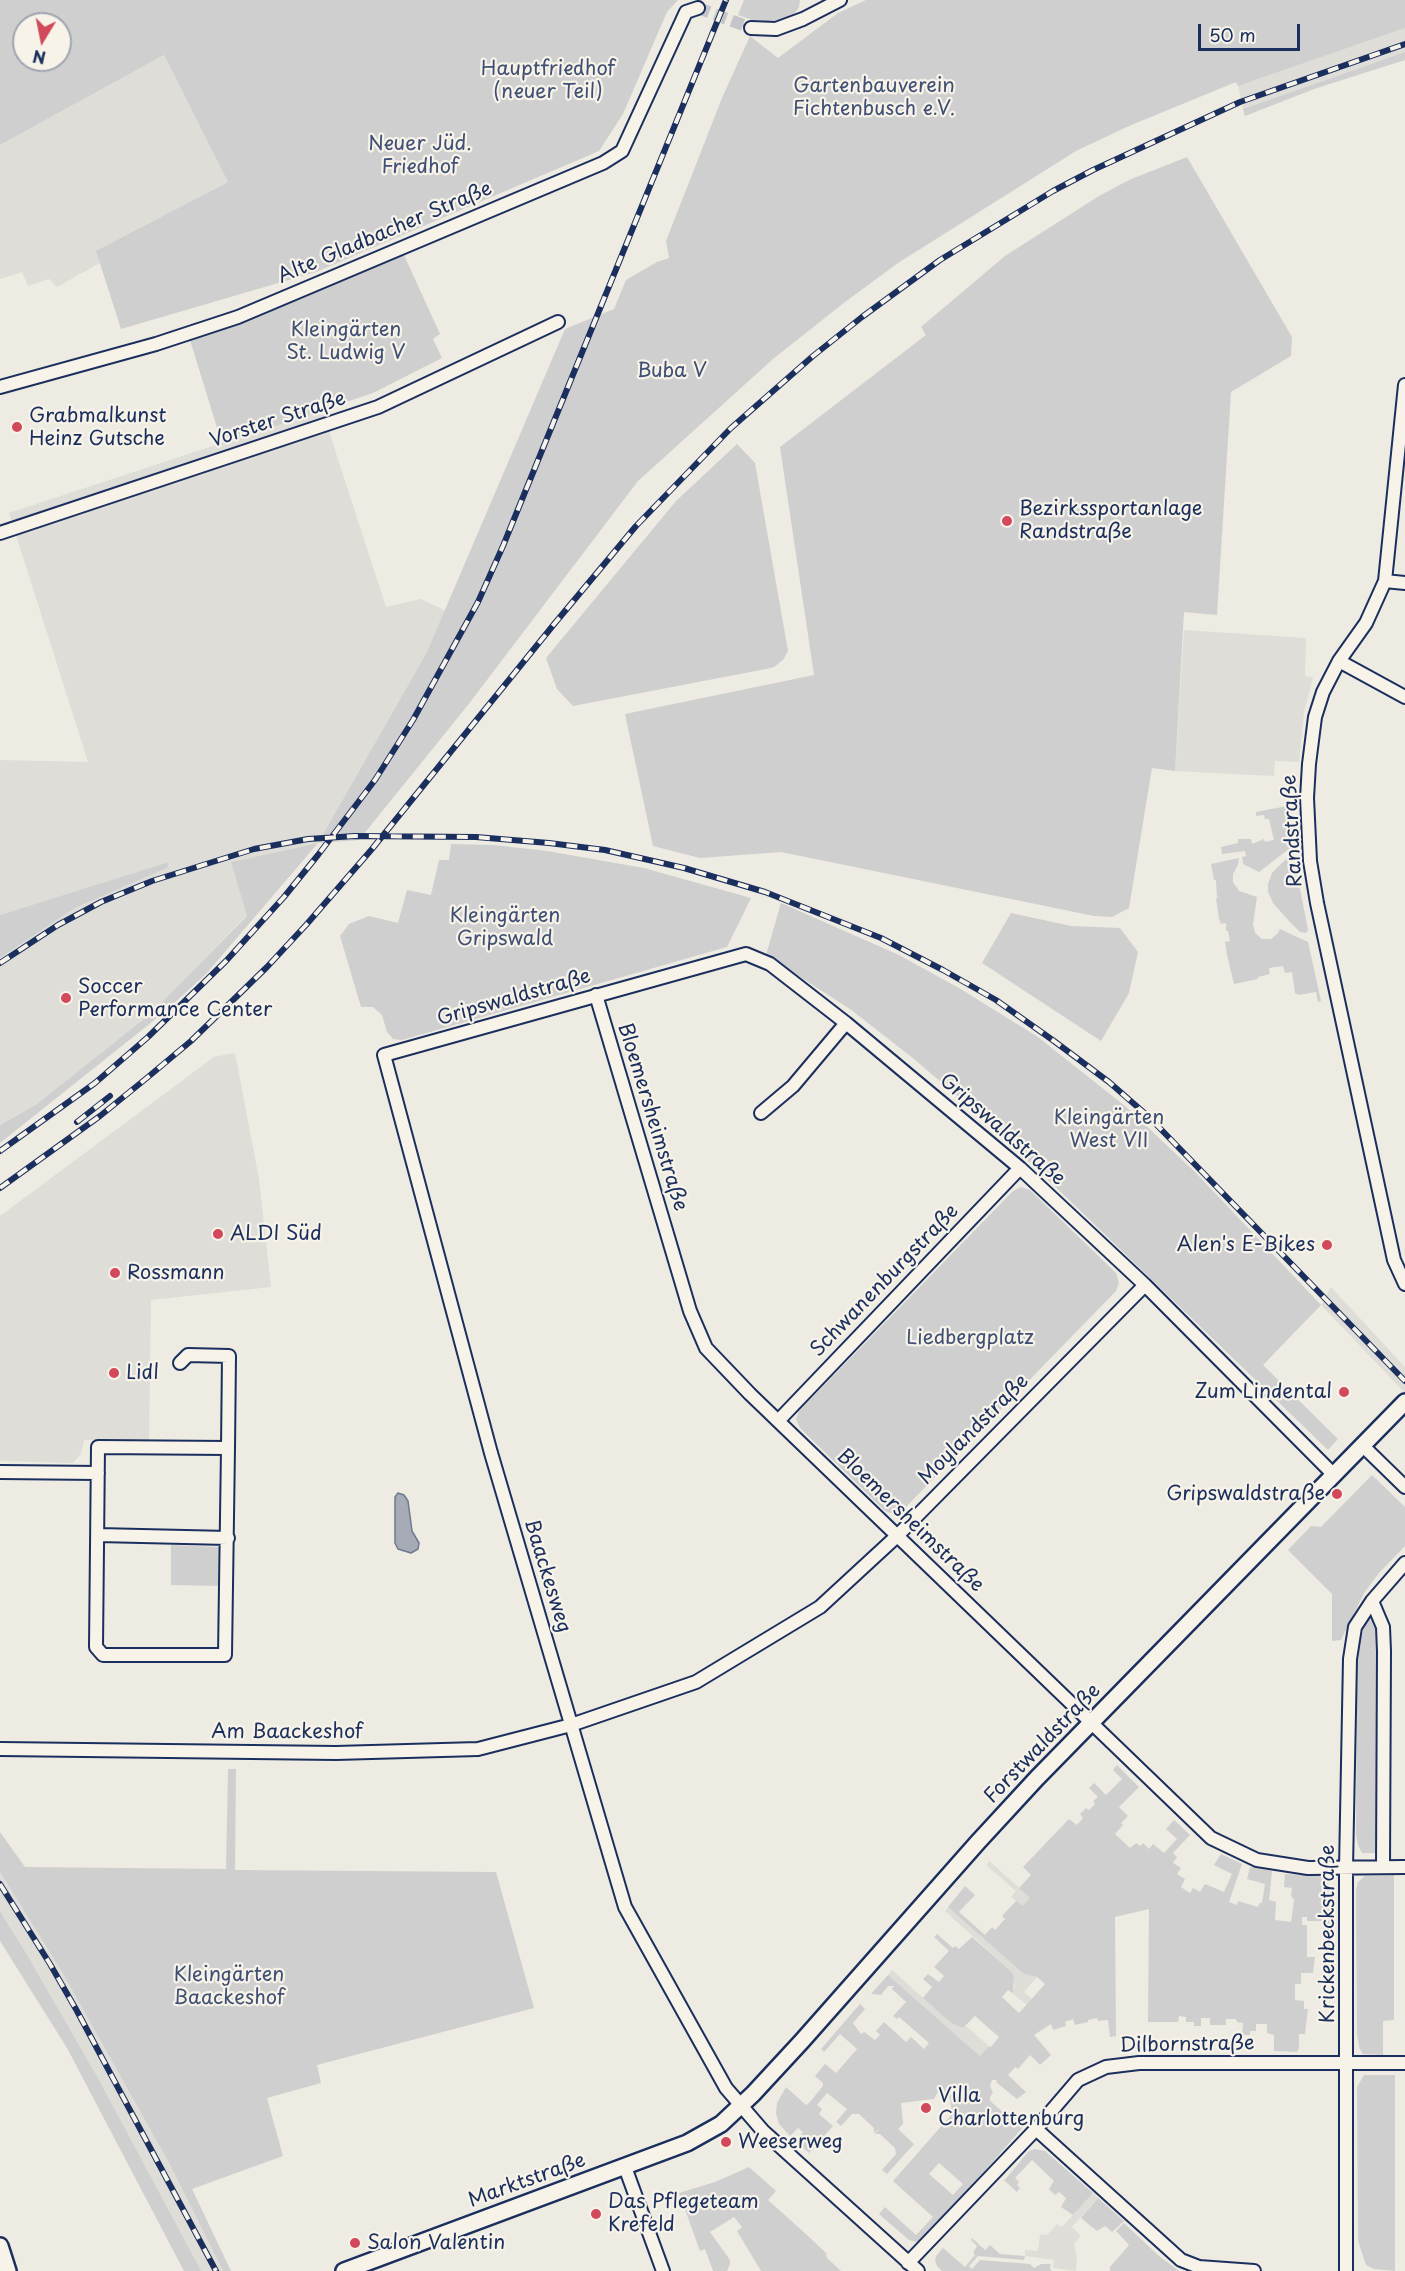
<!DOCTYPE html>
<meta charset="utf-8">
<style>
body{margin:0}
#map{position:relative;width:1405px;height:2271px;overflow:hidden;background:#eeebe2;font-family:"Playpen Sans",sans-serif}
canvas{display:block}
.north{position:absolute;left:12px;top:12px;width:60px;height:60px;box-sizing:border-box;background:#f7f3e8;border:2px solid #9fa5b1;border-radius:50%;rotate:190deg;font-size:16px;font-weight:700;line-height:24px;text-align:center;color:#1b2f5e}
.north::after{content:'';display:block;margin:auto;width:21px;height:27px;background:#d1495b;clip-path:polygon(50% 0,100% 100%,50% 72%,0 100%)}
.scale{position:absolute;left:1198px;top:24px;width:102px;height:27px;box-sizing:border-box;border:3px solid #1b2f5e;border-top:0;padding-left:8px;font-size:18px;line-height:21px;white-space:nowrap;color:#1b2f5e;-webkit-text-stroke:4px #f7f3e8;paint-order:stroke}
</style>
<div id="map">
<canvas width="1405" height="2271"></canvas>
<div class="north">N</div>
<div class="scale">50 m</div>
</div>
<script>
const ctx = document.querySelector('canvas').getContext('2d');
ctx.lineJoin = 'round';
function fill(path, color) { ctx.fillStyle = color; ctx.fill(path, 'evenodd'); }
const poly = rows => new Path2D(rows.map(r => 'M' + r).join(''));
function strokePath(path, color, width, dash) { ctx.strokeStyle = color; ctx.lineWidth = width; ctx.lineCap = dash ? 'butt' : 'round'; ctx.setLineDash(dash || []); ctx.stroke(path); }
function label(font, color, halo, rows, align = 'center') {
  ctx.font = font + ' "Playpen Sans",sans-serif'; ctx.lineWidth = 4.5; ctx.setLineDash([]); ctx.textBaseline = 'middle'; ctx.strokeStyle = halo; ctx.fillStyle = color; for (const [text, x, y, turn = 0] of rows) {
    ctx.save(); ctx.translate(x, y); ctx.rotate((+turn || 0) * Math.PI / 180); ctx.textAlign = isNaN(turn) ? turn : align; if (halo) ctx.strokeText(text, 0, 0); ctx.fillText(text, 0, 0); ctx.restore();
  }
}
fill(poly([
 [1405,28,1405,52,1243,109,1238,86],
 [164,55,228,182,97,251,100,263,57,287,49,279,28,286,22,272,0,279,0,145],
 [322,410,386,607,421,599,446,611,427,652,318,843,231,862,247,915,150,1014,37,1104,0,1125,0,958,75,908,166,868,168,863,0,915,0,760,88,762,9,513],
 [1184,630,1306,638,1305,676,1313,677,1304,713,1299,762,1275,761,1274,776,1175,771],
 [235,1053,259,1179,271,1287,151,1300,149,1440,84,1440,81,1454,73,1463,0,1461,0,1216,214,1057],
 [1331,1287,1405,1367,1405,1393,1321,1305],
 [989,1861,1031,1898,1023,1907,1011,1897,1016,1891,987,1866],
 [0,1872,62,1972,169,2163,223,2271,200,2271,98,2078,26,1953,0,1911],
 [948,1907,1037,1977,1024,1992,1032,1999,1027,2005,1012,1993,1015,1986,1011,1971,945,1911],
 [892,1970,951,2023,964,2027,966,2026,989,2046,980,2056,888,1975],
 [1093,2193,1098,2198,1072,2227,1081,2236,1074,2244,1077,2258,1076,2271,1053,2268,1054,2260,1025,2256,1025,2250,1038,2251,1040,2234,1047,2235,1057,2224,1062,2227]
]), '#deddd8');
fill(poly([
 [0,0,678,0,667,12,623,114,599,151,316,272,121,329,96,251,228,182,164,55,0,145],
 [24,24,60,24,60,60,24,60],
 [744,0,800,0,799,7,793,16,782,20,768,21,752,20,738,15],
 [866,0,1405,0,1405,28,1238,86,1236,82,1129,126,1076,151,898,263,845,302,773,359,638,481,468,705,359,840,318,843,206,974,162,1014,0,1143,0,1125,37,1104,150,1014,247,916,231,862,318,843,427,652,565,329,614,309,626,280,657,262,669,258,666,241,722,98,750,36,778,58,838,13],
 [1405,52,1405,60,1314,89,1245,116,1243,109],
 [1187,157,1292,337,1291,356,1231,392,1217,615,1184,612,1175,771,1152,768,1129,908,1112,917,1094,916,781,852,700,858,653,846,625,714,814,675,780,447,926,335,921,327,1005,256,1099,196,1129,180],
 [403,253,440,334,433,339,442,358,373,393,222,444,190,340,278,308],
 [737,444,755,463,788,651,783,660,774,667,766,669,573,706,557,689,546,658,676,501],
 [1287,806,1294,845,1259,872,1243,864,1242,857,1246,856,1245,851,1222,854,1221,847,1238,843,1238,839,1251,839,1252,844,1264,839,1265,842,1274,840,1269,819,1265,819,1264,815,1256,816,1256,812],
 [451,844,494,845,547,851,644,868,751,898,727,947,402,1040,393,1039,387,1032,382,1015,373,1007,361,1007,340,936,349,924,369,916,398,923,407,890,431,895,439,860,449,860],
 [1293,852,1308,930,1306,933,1300,932,1289,921,1273,903,1268,892,1268,884,1272,873],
 [1239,858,1238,865,1233,874,1233,882,1239,891,1257,897,1253,924,1255,933,1262,939,1271,939,1278,933,1280,929,1308,942,1321,1001,1318,1002,1316,992,1298,995,1295,993,1292,972,1285,973,1283,966,1269,968,1270,974,1258,977,1258,979,1234,984,1227,955,1225,942,1230,941,1228,931,1226,931,1226,923,1221,924,1219,919,1216,898,1220,897,1217,897,1216,880,1214,880,1211,864],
 [169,862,167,868,75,908,0,958,0,915],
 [781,903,899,955,959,988,1038,1037,1125,1106,1195,1172,1321,1305,1263,1365,1338,1439,1328,1450,1036,1168,976,1112,914,1059,850,1009,766,955],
 [1011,913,1071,926,1120,928,1138,952,1129,993,1101,1041,982,963],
 [1021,1187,1030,1190,1116,1273,1119,1283,1116,1291,902,1511,893,1514,885,1511,800,1428,796,1419,799,1411,1013,1191],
 [1372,1475,1405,1507,1405,1546,1379,1573,1364,1593,1341,1640,1332,1641,1332,1594,1288,1550,1311,1526,1321,1527],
 [171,1545,219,1547,220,1586,171,1585],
 [1371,1616,1377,1623,1377,1853,1362,1853,1358,1845,1356,1834,1357,1656,1360,1639,1367,1620],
 [1117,1765,1139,1787,1119,1807,1128,1816,1121,1823,1123,1825,1115,1834,1130,1848,1136,1843,1140,1846,1143,1843,1149,1849,1153,1844,1164,1853,1177,1839,1166,1829,1174,1820,1190,1835,1173,1853,1177,1857,1173,1863,1181,1868,1177,1874,1185,1879,1181,1887,1190,1893,1193,1888,1200,1892,1205,1884,1224,1892,1232,1874,1214,1865,1221,1854,1242,1864,1229,1902,1237,1905,1238,1901,1258,1907,1260,1903,1262,1903,1265,1884,1247,1879,1250,1868,1251,1867,1272,1871,1269,1900,1276,1902,1275,1920,1291,1922,1294,1900,1291,1896,1292,1888,1284,1887,1285,1874,1321,1876,1333,1889,1333,1950,1328,1950,1328,1938,1323,1938,1323,1921,1307,1921,1307,1917,1302,1917,1302,1925,1307,1925,1307,1957,1315,1957,1313,1973,1301,1973,1301,1984,1295,1984,1295,2000,1304,2001,1304,2009,1308,2009,1305,2034,1299,2034,1299,2048,1297,2052,1274,2051,1274,2035,1267,2033,1267,2024,1256,2024,1256,2031,1250,2031,1250,2035,1242,2035,1243,2023,1237,2022,1236,2019,1226,2019,1226,2025,1210,2025,1210,2018,1201,2018,1201,2026,1194,2026,1194,2022,1186,2022,1186,2017,1179,2016,1178,2022,1148,2022,1149,1909,1115,1917,1116,2036,1110,2037,1108,2020,1098,2021,1097,2018,1088,2020,1088,2022,1075,2025,1073,2019,1065,2022,1066,2026,1053,2030,1051,2024,1034,2035,1051,2055,1040,2065,1030,2055,1018,2069,1015,2067,1008,2075,1026,2092,1017,2099,997,2083,996,2080,992,2080,990,2086,993,2093,990,2097,990,2101,1012,2120,1015,2118,1024,2126,926,2238,916,2242,909,2240,879,2214,885,2207,916,2235,933,2217,893,2181,952,2114,950,2098,947,2099,945,2093,937,2093,934,2099,901,2103,903,2124,898,2129,914,2144,887,2174,882,2170,896,2154,895,2148,880,2134,875,2134,880,2128,874,2133,874,2128,859,2114,852,2114,841,2126,836,2122,847,2109,827,2093,817,2105,822,2109,819,2114,833,2126,809,2153,796,2141,803,2132,798,2128,790,2136,779,2124,776,2113,777,2103,786,2087,806,2105,809,2103,823,2086,823,2083,815,2076,825,2064,836,2073,857,2049,840,2034,824,2052,821,2049,860,2004,865,2009,853,2023,861,2034,864,2032,875,2040,880,2035,876,2031,884,2022,906,2042,911,2037,924,2049,929,2043,899,2017,897,2019,893,2016,906,2002,892,1989,894,1986,888,1986,881,1995,871,1994,888,1975,980,2056,989,2046,991,2047,999,2037,975,2016,964,2027,961,2027,951,2023,923,1998,932,1987,923,1979,928,1974,939,1982,944,1976,934,1967,949,1951,934,1937,937,1934,953,1948,955,1946,959,1949,972,1937,1011,1971,1014,1977,1013,1992,1012,1993,1008,1990,1002,1997,1019,2013,1045,1984,1037,1977,1023,1973,948,1907,965,1886,975,1895,959,1912,985,1935,992,1927,995,1930,1005,1919,1002,1916,1016,1901,1023,1906,1030,1898,1019,1888,1031,1875,1023,1867,1069,1819,1077,1825,1083,1818,1080,1814,1086,1808,1089,1810,1095,1804,1093,1801,1098,1797,1089,1788,1094,1783,1106,1795,1122,1779,1113,1770],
 [939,2163,963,2184,953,2195,929,2174],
 [228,1769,236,1769,235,1870,496,1872,534,2008,317,2065,321,2083,267,2098,283,2156,192,2189,231,2271,223,2271,169,2163,62,1972,0,1872,0,1832,25,1867,226,1869],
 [1394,1875,1394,2020,1383,2021,1383,2055,1363,2054,1359,2047,1357,2034,1356,1890,1358,1882,1365,1876],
 [0,1911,26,1953,98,2078,201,2271,184,2271,67,2048,0,1941],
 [1364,2075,1395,2075,1395,2271,1374,2269,1366,2265,1358,2241,1357,2087],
 [1035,2149,1045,2151,1093,2193,1073,2215,1061,2207,1066,2198,1059,2192,1055,2195,1049,2189,1054,2181,1032,2160,1015,2178,1019,2182,1017,2185,1020,2188,1017,2192,1005,2181,1003,2182,1029,2151],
 [749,2167,776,2191,768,2200,807,2235,826,2253,827,2258,841,2271,761,2271,737,2231,742,2227,734,2217,710,2232,730,2260,730,2264,727,2271,713,2271,705,2249,700,2251,679,2193,715,2182],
 [1098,2198,1124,2221,1112,2232,1105,2226,1097,2231,1081,2218],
 [1124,2223,1159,2256,1179,2271,1110,2271,1110,2267,1129,2245,1116,2231],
 [972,2238,985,2250,990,2245,1000,2254,1025,2256,1024,2260,978,2256,969,2266,972,2269,980,2260,1030,2264,1034,2268,1041,2264,1051,2264,1050,2269,1052,2271,942,2271,937,2266,935,2260,936,2256,943,2248,965,2267,975,2255,973,2253,977,2246,971,2240]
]), '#cfcfcf');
const water = poly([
 [398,1493,404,1495,408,1501,412,1531,419,1543,418,1549,411,1553,398,1549,395,1543,395,1497,398,1493]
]);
fill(water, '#a6abb5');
strokePath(water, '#6e7992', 1.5);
strokePath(poly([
 [698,8,751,28]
]), '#c4c5c8', 12, [12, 6]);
const minor = poly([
 [751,28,776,29,803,19,840,0],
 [1405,385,1385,581,1366,623,1339,661,1323,692,1315,717,1309,764,1307,798,1310,861,1317,903,1394,1260,1405,1284],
 [0,387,156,344,238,317,603,163,622,151,686,12,698,8],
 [0,533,378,407,558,322],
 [1385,581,1405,583],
 [1339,661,1405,697],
 [596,995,690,1311,706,1348,750,1394,1211,1838,1257,1860,1308,1868,1405,1867],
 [761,1113,793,1086,846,1023],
 [180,1363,188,1355,229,1356,228,1448,98,1447,96,1647,103,1655,225,1655,228,1448],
 [778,1421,1020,1168],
 [1362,1445,1405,1487],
 [0,1472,98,1473],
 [98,1535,228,1538],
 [1372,1601,1383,1627,1384,1651,1383,1867],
 [0,1749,336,1753,478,1749,571,1725,696,1682,820,1607,897,1536,1145,1285],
 [1036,2129,1181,2260,1199,2267,1254,2271],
 [625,2167,663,2271],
 [908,2263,1036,2129,1078,2080,1106,2067,1139,2063,1405,2063],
 [918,2271,763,2131,726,2088,625,1907,491,1453,384,1055,746,954,770,964,846,1023,1020,1168,1145,1285,1333,1474],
 [1346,2271,1346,1868,1350,1659,1355,1627,1372,1601,1405,1563]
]);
const tertiary = poly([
 [0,2246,8,2271],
 [344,2271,687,2143,721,2124,753,2094,802,2041,978,1842,1037,1778,1405,1402]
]);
strokePath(minor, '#1b2f5e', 16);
strokePath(tertiary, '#1b2f5e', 20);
strokePath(minor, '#f7f3e8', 12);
strokePath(tertiary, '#f7f3e8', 15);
const rail = poly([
 [0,963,58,925,101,902,152,881,254,849,308,839,355,836,476,837,549,843,605,850,684,868,765,892,881,938,943,970,996,1000,1054,1041,1109,1082,1149,1117,1405,1381],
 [77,1122,110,1096],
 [0,1151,95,1083,148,1037,226,961,284,897,318,855,375,780,413,720,478,602,503,546,726,0],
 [0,1188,100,1116,148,1077,191,1041,267,967,306,925,372,849,555,623,636,526,731,428,813,356,862,317,940,260,1053,191,1093,170,1240,102,1405,44],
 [0,1884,50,1964,77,2011,216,2271]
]);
strokePath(rail, '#1b2f5e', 6);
strokePath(rail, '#f7f3e8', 4, [11]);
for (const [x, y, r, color] of [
 [17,427,6,"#d1495b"],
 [1007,521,6,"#d1495b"],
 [66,998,6,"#d1495b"],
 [218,1234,6,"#d1495b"],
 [1327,1245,6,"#d1495b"],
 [115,1273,6,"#d1495b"],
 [114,1373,6,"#d1495b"],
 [1344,1392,6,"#d1495b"],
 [1337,1494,6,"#d1495b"],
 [926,2108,6,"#d1495b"],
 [726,2142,6,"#d1495b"],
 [596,2214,6,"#d1495b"],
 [355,2243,6,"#d1495b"]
]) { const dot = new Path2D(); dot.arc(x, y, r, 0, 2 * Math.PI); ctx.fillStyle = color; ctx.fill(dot); strokePath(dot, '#f7f3e8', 2); }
label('20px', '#3f4f75', '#f7f3e8', [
 ["Hauptfriedhof",548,69],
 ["(neuer Teil)",548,92],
 ["Gartenbauverein",874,86],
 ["Fichtenbusch e.V.",874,109],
 ["Neuer Jüd.",420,144],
 ["Friedhof",420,167],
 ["Kleingärten",346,330],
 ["St. Ludwig V",346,353],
 ["Buba V",672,371],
 ["Kleingärten",505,916],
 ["Gripswald",505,939],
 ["Kleingärten",1109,1118],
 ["West VII",1109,1141],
 ["Liedbergplatz",970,1338],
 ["Kleingärten",229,1975],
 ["Baackeshof",229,1998]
]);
label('20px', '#1b2f5e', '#f7f3e8', [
 ["Alte Gladbacher Straße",385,233,-23],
 ["Vorster Straße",278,420,-18],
 ["Randstraße",1293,831,-93],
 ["Gripswaldstraße",514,998,-16],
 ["Bloemersheimstraße",652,1117,73],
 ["Gripswaldstraße",1002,1130,41],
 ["Schwanenburgstraße",885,1281,-46],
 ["Moylandstraße",974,1430,-45],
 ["Bloemersheimstraße",910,1521,44],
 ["Baackesweg",547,1576,73],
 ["Am Baackeshof",287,1732],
 ["Forstwaldstraße",1043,1744,-46],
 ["Krickenbeckstraße",1328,1934,-90],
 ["Dilbornstraße",1187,2045,-1],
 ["Marktstraße",527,2181,-20]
]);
label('20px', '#1b2f5e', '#f7f3e8', [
 ["Grabmalkunst",29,416],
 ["Heinz Gutsche",29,439],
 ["Bezirkssportanlage",1019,509],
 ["Randstraße",1019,532],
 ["Soccer",78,987],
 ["Performance Center",78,1010],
 ["ALDI Süd",230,1234],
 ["Alen's E-Bikes",1315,1245,"right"],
 ["Rossmann",127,1273],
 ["Lidl",126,1373],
 ["Zum Lindental",1332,1392,"right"],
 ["Gripswaldstraße",1325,1494,"right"],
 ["Villa",938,2096],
 ["Charlottenburg",938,2119],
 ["Weeserweg",738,2142],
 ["Das Pflegeteam",608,2202],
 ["Krefeld",608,2225],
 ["Salon Valentin",367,2243]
], 'left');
</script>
